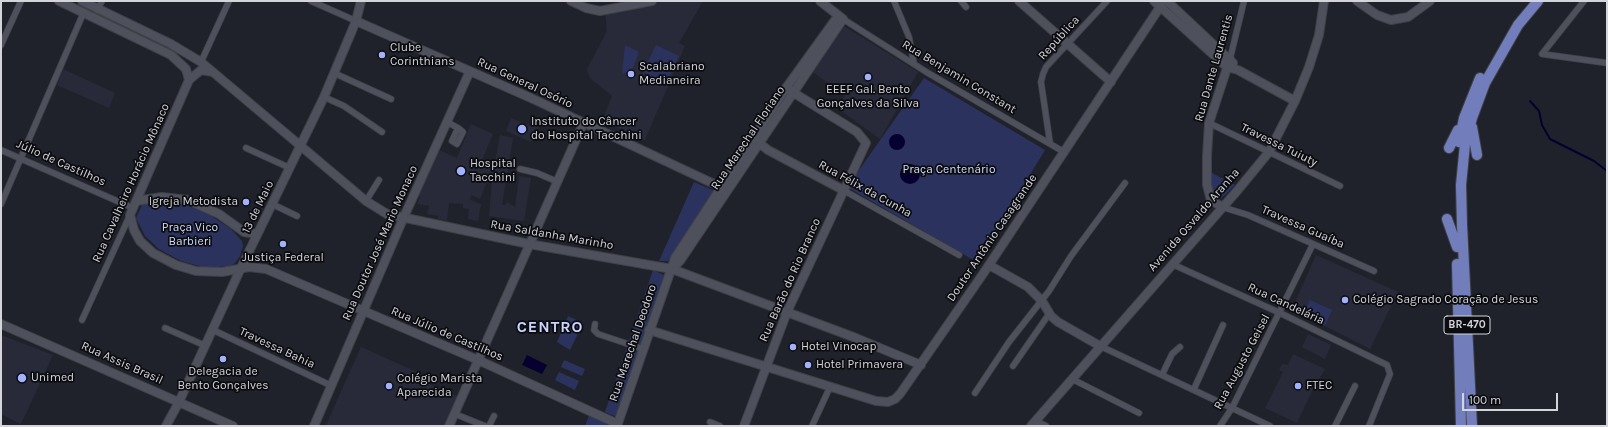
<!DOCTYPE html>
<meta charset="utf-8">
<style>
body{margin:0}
#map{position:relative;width:1608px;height:427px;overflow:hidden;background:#20222b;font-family:Karla,sans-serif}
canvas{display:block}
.frame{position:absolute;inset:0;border:2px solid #d4d5db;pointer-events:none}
.scale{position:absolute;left:1462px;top:393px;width:96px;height:18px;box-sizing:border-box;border:2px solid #d4d5db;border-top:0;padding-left:5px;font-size:12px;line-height:14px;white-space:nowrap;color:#d4d5db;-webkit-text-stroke:3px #0b0c10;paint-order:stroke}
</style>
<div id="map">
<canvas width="1608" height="427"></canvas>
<div class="frame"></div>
<div class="scale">100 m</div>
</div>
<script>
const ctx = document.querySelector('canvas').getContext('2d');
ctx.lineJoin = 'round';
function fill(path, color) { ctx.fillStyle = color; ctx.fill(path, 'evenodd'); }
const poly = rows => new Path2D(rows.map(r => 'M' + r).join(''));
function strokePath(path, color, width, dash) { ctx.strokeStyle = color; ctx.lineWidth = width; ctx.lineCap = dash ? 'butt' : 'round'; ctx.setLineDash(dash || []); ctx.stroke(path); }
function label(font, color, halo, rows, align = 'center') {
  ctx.font = font + ' Karla,sans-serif'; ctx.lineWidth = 3.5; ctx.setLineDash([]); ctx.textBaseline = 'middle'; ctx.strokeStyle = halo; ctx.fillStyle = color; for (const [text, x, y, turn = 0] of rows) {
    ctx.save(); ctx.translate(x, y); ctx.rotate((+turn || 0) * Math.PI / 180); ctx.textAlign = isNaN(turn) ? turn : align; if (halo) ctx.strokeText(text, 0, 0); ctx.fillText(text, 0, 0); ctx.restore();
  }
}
fill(poly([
 [631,1,703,1,679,43,685,46,645,140,602,121,612,96,590,78,587,69,607,31,605,8],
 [844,26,918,72,880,139,837,108,845,96,813,72],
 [63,69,115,93,109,108,57,85],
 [536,117,542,119,531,142,506,131,511,118,532,127],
 [471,124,493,134,481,163,491,168,494,168,500,135,513,138,502,205,505,205,507,202,515,207,519,176,531,178,524,221,489,216,492,182,487,181,480,199,471,195,470,200,481,204,478,221,468,219,469,209,463,208,463,204,449,203,447,221,438,219,438,216,427,214,429,206,417,204,420,197,417,196,437,149,457,158],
 [1316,255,1398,292,1370,349,1292,309],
 [1308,334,1331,345,1325,359,1302,347],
 [1,335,53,355,21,424,1,414],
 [361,347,426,376,424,382,457,396,444,426,326,425],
 [1293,354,1325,369,1318,381,1322,383,1318,391,1313,389,1297,423,1265,408,1283,372,1279,370,1282,364,1288,365]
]), '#282a39');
fill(poly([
 [625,45,639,52,632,70,622,74],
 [656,45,679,56,666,83,643,72],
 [924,78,1045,150,977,262,847,187],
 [1212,173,1235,185,1225,195,1215,202,1211,188],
 [694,182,715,191,668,261,659,261],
 [151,202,181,203,207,213,231,229,242,241,243,246,240,256,235,263,230,266,206,268,181,261,159,249,145,236,136,218,142,205],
 [653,270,664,275,617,417,605,412],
 [1310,300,1332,310,1325,326,1303,315],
 [568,316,583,323,570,350,557,342],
 [564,360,585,369,582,376,561,367],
 [559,372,579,381,575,390,555,380],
 [590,413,608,421,606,426,585,426]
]), '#2c325e');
fill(poly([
 '889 142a8 8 0 1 1 16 0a8 8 0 1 1-16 0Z',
 '900 174a10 10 0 1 1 20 0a10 10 0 1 1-20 0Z',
 [527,355,547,365,542,374,522,365]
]), '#050030');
strokePath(poly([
 [1530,101,1539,111,1542,125,1550,139,1594,161,1607,171]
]), '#050030', 2);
const street = poly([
 [311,1,356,21],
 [894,1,909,37,914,64],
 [961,1,966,7],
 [1584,1,1542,54,1607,63],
 [97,10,102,1],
 [843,19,928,73,1064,152],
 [1,45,21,1],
 [1230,59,1244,1],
 [201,62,229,1],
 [334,73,391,99],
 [324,97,344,106,382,132],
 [447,122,458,128,463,132,457,144,452,141,458,128],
 [1209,123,1340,186],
 [1050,143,1041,82,1043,74,1046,67,1107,1],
 [246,148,290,168],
 [1,150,133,208],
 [520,169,537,173,558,182],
 [843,190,959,255],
 [366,201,379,180],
 [1,204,83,14],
 [272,204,297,216],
 [1222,207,1248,215,1374,271],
 [1172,264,1280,313,1387,365,1390,374,1369,426],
 [82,320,130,215],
 [595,324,594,330,598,334,643,349],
 [165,328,206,346],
 [213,330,332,386],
 [1100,346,1270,426],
 [1013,366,1049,314],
 [1162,375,1172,354,1180,347],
 [1072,379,1139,413],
 [1194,389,1223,325],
 [975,393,1009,342,1049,291,1071,256,1125,183],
 [455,414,485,426],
 [1036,421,1046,426],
 [710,422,720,426],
 [489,426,494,416],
 [812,426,830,387],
 [1220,426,1232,408,1313,244],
 [1335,426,1355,386]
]);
const secondary = poly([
 [59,1,171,55,186,69,189,80],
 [82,1,171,44,201,62,366,201,387,214,529,244,672,269,856,338,921,365],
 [571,1,586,8,600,11,652,1],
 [1019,1,1111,82],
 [1154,1,1227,67,1238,70,1295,101],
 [1167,1,1233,63],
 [1357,1,1377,15,1391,20,1408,17,1430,1],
 [356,21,531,98,727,190],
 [213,72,201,70,189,80,130,215,134,230,140,241,153,253,176,265,196,271,222,272,249,267,266,269,478,360,618,424],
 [759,138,759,143,768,150,843,190],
 [136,201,162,197,188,200,219,214,244,232,257,234],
 [1222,207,1211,200,1207,185,1207,156,1209,123,1230,59],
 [989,265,1028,287,1042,301,1051,316,1058,322,1100,346],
 [672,269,680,261,843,19,820,1],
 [1,324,233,426],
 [649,330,876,401,888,402,895,399,900,394,985,271,1164,1],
 [166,426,179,402,241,268,324,97,356,21,361,1],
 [314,426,403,219,470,71],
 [449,426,583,124],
 [617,426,675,258,786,88,838,16],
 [744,426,787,312,866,143,857,132,786,88],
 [1031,426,1237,191,1269,152,1295,101,1309,67,1319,35,1324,1]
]);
const highway = poly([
 [1472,127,1477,155],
 [1459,142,1464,118,1480,78],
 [1449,148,1458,130],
 [1447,219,1457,247],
 [1457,264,1461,426],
 [1472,426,1462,225,1461,185,1465,144,1472,118,1485,83,1518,25,1538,1]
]);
strokePath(street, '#3f4047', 7);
strokePath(secondary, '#3f4047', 10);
strokePath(highway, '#3f4047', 12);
strokePath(street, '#4e515b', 5.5);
strokePath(secondary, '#4e515b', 8);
strokePath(highway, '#727ebb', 10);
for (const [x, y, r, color] of [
 [382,55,4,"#a3b2fd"],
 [631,74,4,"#a3b2fd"],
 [868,77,4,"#a3b2fd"],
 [522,129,5,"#a3b2fd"],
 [461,171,5,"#a3b2fd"],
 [246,202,4,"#a3b2fd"],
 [283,244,4,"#a3b2fd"],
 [1345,300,4,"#a3b2fd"],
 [793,347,4,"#a3b2fd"],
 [223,359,4,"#a3b2fd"],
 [808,365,4,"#a3b2fd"],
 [22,378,5,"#a3b2fd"],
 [389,386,4,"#a3b2fd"],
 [1298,386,4,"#a3b2fd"]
]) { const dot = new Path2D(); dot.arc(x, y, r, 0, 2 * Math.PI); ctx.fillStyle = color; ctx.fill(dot); strokePath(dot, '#0b0c10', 1.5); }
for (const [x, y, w] of [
 [1467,325,46]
]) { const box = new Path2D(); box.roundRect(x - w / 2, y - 9, w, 18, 3); ctx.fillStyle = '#0b0c10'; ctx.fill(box); strokePath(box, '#d4d5db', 1); }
label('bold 11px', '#d4d5db', null, [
 ["BR-470",1467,325]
]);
label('12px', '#d4d5db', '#0b0c10', [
 ["República",1059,38,-48],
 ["Rua Dante Laurentis",1214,68,-74],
 ["Rua Benjamin Constant",959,77,31],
 ["Rua General Osório",525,83,25],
 ["Rua Marechal Floriano",748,138,-56],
 ["Travessa Tuiuty",1279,145,26],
 ["Júlio de Castilhos",61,163,24],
 ["Rua Cavalheiro Horácio Mônaco",131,183,-66],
 ["Rua Félix da Cunha",865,189,29],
 ["13 de Maio",258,207,-64],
 ["Avenida Osvaldo Aranha",1194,220,-49],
 ["Travessa Guaíba",1303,227,24],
 ["Rua Saldanha Marinho",552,235,10],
 ["Doutor Antônio Casagrande",992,238,-56],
 ["Rua Doutor José Mario Monaco",380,243,-66],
 ["Rua Barão do Rio Branco",790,280,-66],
 ["Rua Candelária",1286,304,25],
 ["Rua Júlio de Castilhos",447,334,23],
 ["Rua Marechal Deodoro",633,343,-71],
 ["Travessa Bahia",277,348,25],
 ["Rua Augusto Geisel",1242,362,-62],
 ["Rua Assis Brasil",122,363,24]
]);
label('12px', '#d4d5db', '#0b0c10', [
 ["Clube",390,48],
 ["Corinthians",390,62],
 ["Scalabriano",639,67],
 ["Medianeira",639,81],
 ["EEEF Gal. Bento",868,90,"center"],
 ["Gonçalves da Silva",868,104,"center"],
 ["Instituto do Câncer",531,122],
 ["do Hospital Tacchini",531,136],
 ["Hospital",470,164],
 ["Tacchini",470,178],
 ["Igreja Metodista",238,202,"right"],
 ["Justiça Federal",283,258,"center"],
 ["Colégio Sagrado Coração de Jesus",1353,300],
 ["Hotel Vinocap",801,347],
 ["Hotel Primavera",816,365],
 ["Delegacia de",223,372,"center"],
 ["Bento Gonçalves",223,386,"center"],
 ["Unimed",31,378],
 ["Colégio Marista",397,379],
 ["Aparecida",397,393],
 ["FTEC",1306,386]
], 'left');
label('12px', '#d1d9fe', '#0b0c10', [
 ["Praça Centenário",949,170],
 ["Praça Vico",190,228],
 ["Barbieri",190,242]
]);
ctx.letterSpacing = '1px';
label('bold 16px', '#cad4fe', '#0b0c10', [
 ["CENTRO",550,327]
]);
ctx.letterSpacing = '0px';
</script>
